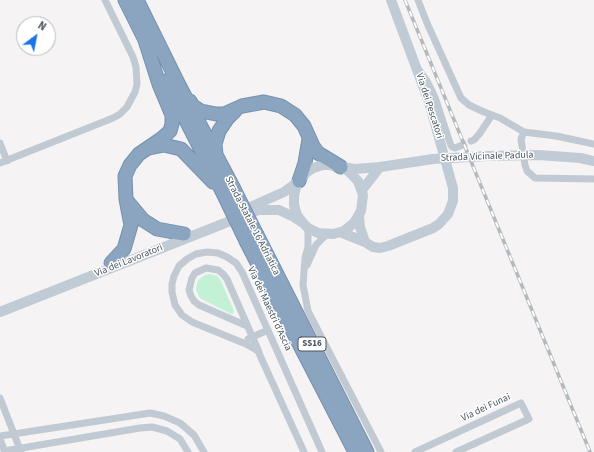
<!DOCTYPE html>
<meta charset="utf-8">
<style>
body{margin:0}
#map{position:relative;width:594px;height:452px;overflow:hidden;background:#f5f3f3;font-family:"Source Sans 3",sans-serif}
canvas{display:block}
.north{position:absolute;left:16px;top:16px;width:40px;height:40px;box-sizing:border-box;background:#fff;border:1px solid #b7bbc0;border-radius:50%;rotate:32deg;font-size:11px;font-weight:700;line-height:16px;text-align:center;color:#4a5661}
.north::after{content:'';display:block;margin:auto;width:14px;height:18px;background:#1a73e8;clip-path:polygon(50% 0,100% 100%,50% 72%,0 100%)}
</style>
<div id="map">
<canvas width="594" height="452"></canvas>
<div class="north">N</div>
</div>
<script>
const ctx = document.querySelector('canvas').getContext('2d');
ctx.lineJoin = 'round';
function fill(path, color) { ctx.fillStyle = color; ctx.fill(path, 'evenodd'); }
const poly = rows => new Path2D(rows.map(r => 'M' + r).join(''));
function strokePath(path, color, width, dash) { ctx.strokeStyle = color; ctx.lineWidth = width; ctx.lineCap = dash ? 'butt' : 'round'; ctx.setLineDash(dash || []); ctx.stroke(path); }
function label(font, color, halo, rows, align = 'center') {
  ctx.font = font + ' "Source Sans 3",sans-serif'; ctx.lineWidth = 3; ctx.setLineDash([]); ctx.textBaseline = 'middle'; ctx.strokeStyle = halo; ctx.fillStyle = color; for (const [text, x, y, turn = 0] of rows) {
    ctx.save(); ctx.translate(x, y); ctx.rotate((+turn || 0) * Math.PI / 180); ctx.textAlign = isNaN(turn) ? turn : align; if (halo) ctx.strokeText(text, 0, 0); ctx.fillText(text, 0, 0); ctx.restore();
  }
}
fill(poly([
 [209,274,217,276,220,279,234,311,233,314,231,314,202,299,199,297,196,289,198,280,205,275]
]), '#c3f1d5');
strokePath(poly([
 [460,146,471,141]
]), '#caccce', 7, [7, 3.5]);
const highway = poly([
 [125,0,147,44],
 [137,0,180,87,233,187],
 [166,81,222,191],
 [190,101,193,106,201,111,216,114,224,114,242,106,264,102,281,106,295,115,304,126,313,146,318,153,341,167],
 [149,148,164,145,181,149,213,182],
 [216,155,215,144,219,131,227,119,235,111],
 [299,181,305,163,309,139],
 [128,202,143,220,157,229,184,234],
 [257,235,367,452],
 [247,243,355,452],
 [111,263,124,249,131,225,126,199,125,176,130,165,139,154,161,139,170,131,172,124,172,115,159,84,144,37]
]);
strokePath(highway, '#7690ad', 15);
strokePath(poly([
 [418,0,427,23,461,98,469,105,484,112,500,118,524,132],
 [420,71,427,81,435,97,450,143,452,147,455,148,460,146],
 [471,141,474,140,480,133,492,115],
 [0,143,7,161],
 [594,144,556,136,524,132,521,139,525,165,527,171,535,178,594,179],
 [0,163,113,118,120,114,127,107,135,92,137,84,136,67,133,57,105,0],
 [308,228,308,247,305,258,303,285,308,311,381,452],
 [307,265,316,245,327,234],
 [247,326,199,305,194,301,191,296,189,290,192,278,195,273,206,268,218,270,223,274,227,279,259,352],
 [248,339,268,330],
 [0,398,21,452],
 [0,436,150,413,164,416,180,423,194,435,204,452],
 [0,439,5,452],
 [4,451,140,428,152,427,167,431,180,439,188,452],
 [304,452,258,351,246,344,192,322,182,315,175,305,172,292,172,284,174,276,179,266,187,259,196,254,207,252,218,253,227,257,236,263,242,272,322,452],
 [415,452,521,403,529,419,456,452]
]), '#c1cad2', 7);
strokePath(poly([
 [580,158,594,161],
 [341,167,348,171,358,181,363,195,361,211,354,223,344,231,333,234,318,233,308,228,303,223,297,215,294,205,294,196,296,187,299,181,307,172,313,168,323,165,329,165,355,169,380,167,433,159],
 [362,190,380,167],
 [248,208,284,192,299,181],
 [359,216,360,227,365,242],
 [340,232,365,242,373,247,380,248,388,246,433,228,439,224,448,214,453,201,453,188,429,102,391,0],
 [0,312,258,210,279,210,294,217,303,223]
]), '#c1cbd6', 10);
strokePath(highway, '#8ba5c1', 13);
const rail = poly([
 [405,0,590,452]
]);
strokePath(rail, '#b5b8bd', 3.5);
strokePath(rail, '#fff', 2, [6]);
const highwayBridge = poly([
 [233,187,257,235],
 [222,191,247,243]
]);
strokePath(highwayBridge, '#7690ad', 15, []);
strokePath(poly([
 [433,159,488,156,539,155,580,158]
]), '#c1cbd6', 10);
strokePath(highwayBridge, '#8ba5c1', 13);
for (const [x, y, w] of [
 [312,344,28]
]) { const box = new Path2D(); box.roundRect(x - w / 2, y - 7, w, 14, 3); ctx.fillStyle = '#fff'; ctx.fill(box); strokePath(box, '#4a5661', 1); }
label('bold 9px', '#4a5661', null, [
 ["SS16",312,344]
]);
label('10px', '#4a5661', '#fff', [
 ["Via dei Pescatori",429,106,72],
 ["Strada Vicinale Padula",487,157,-2],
 ["Strada Statale 16 Adriatica",252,226,63],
 ["Via dei Lavoratori",129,261,-22],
 ["Via dei Maestri d’Ascia",269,309,65],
 ["Via dei Funai",486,408,-25]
]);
</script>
